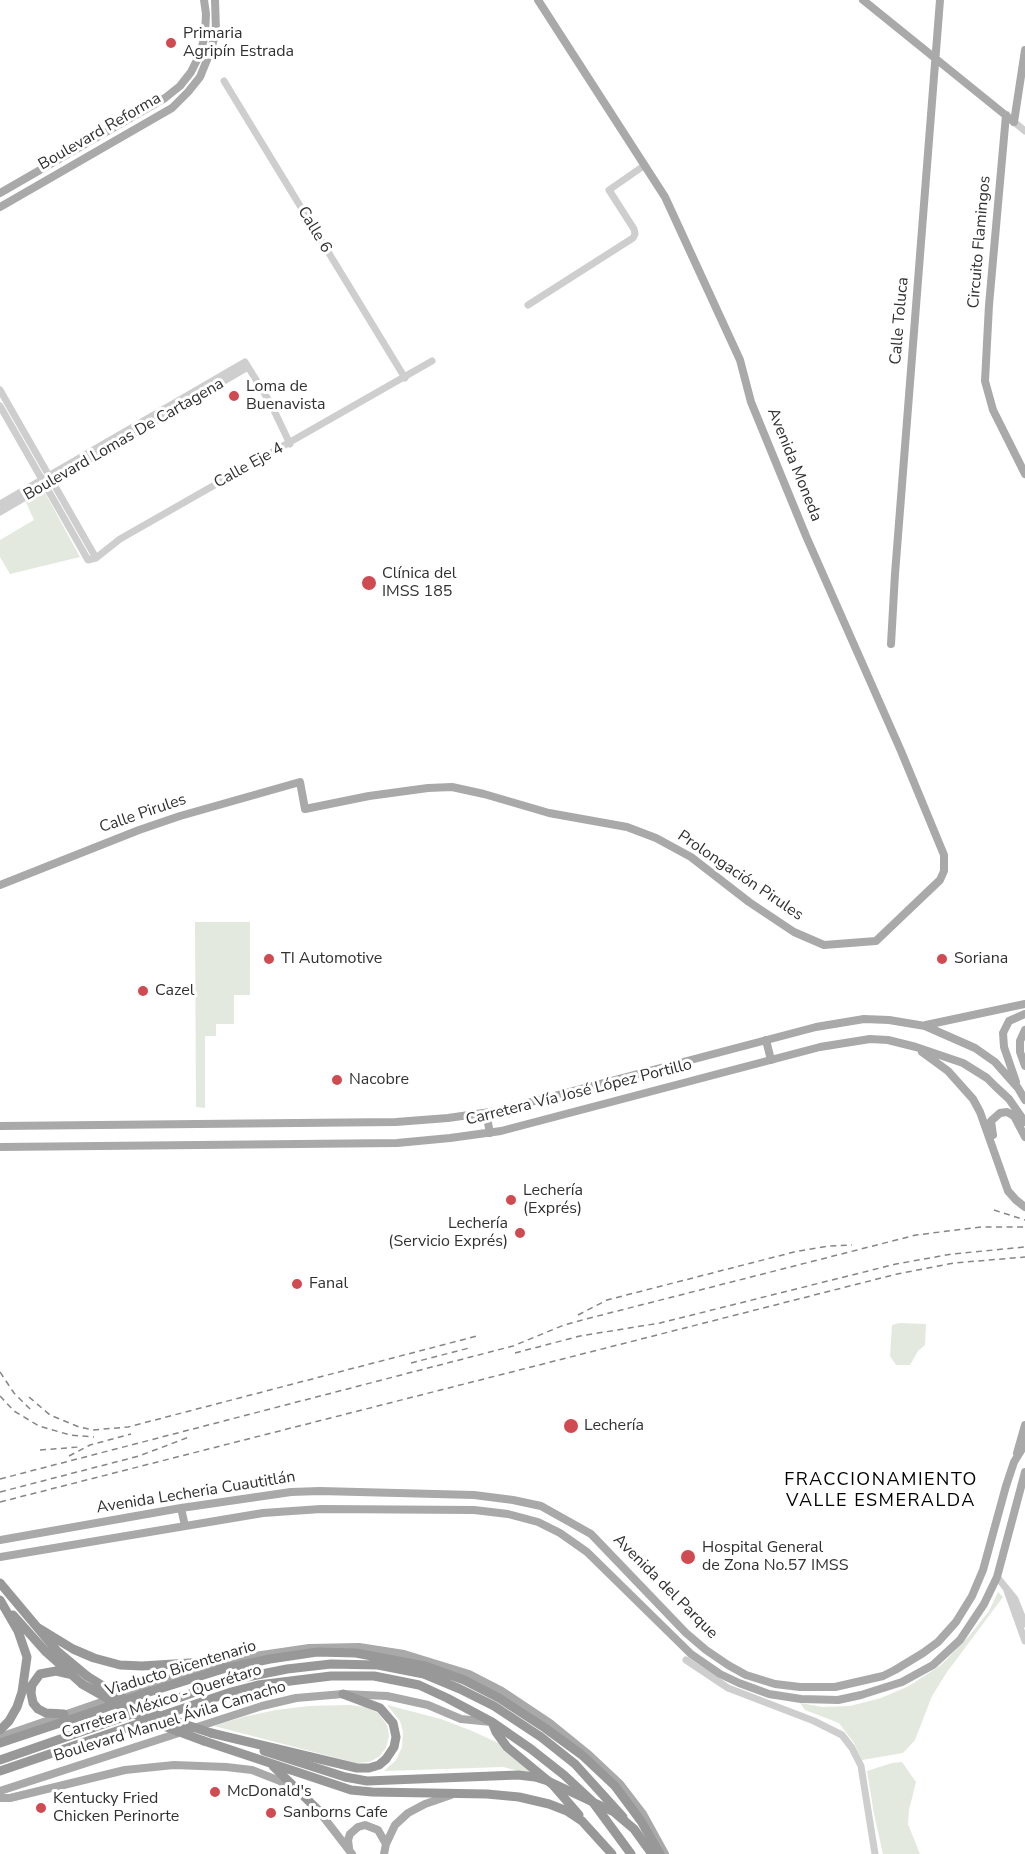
<!DOCTYPE html>
<meta charset="utf-8">
<style>
body{margin:0}
canvas{display:block;background:#fff}
</style>
<canvas width="1025" height="1854"></canvas>
<script>
const ctx = document.querySelector('canvas').getContext('2d');
ctx.lineJoin = 'round';
function fill(path, color) { ctx.fillStyle = color; ctx.fill(path, 'evenodd'); }
const poly = rows => new Path2D(rows.map(r => 'M' + r).join(''));
function strokePath(path, color, width, dash) { ctx.strokeStyle = color; ctx.lineWidth = width; ctx.lineCap = dash ? 'butt' : 'round'; ctx.setLineDash(dash || []); ctx.stroke(path); }
function label(font, color, halo, rows, align = 'center') {
  ctx.font = font + ' "Nunito Sans",sans-serif'; ctx.lineWidth = 6; ctx.setLineDash([]); ctx.textBaseline = 'middle'; ctx.strokeStyle = halo; ctx.fillStyle = color; for (const [text, x, y, turn = 0] of rows) {
    ctx.save(); ctx.translate(x, y); ctx.rotate((+turn || 0) * Math.PI / 180); ctx.textAlign = isNaN(turn) ? turn : align; if (halo) ctx.strokeText(text, 0, 0); ctx.fillText(text, 0, 0); ctx.restore();
  }
}
fill(poly([
 [43,489,80,557,10,574,0,557,0,540,34,520,25,500],
 [195,922,250,922,250,995,234,995,234,1024,216,1024,216,1036,205,1036,205,1108,196,1107],
 [899,1323,926,1324,925,1345,918,1351,910,1365,896,1365,890,1356,892,1325],
 [998,1592,1003,1597,947,1672,932,1696,915,1740,903,1753,862,1760,854,1743,839,1723,805,1710,800,1703,823,1707,850,1706,881,1698,909,1686,941,1665,970,1635,989,1611],
 [349,1705,366,1707,378,1713,387,1725,389,1736,386,1748,379,1757,369,1762,356,1763,214,1726,243,1717,276,1710,309,1706],
 [387,1705,441,1719,472,1731,505,1746,552,1779,503,1767,384,1771,396,1760,402,1747,403,1732,400,1721],
 [902,1762,916,1782,909,1810,908,1824,920,1854,883,1854,874,1814,867,1771,892,1763]
]), '#e3e9de');
strokePath(poly([
 [224,81,405,378],
 [1014,122,1025,131],
 [528,305,633,238,635,234,634,229,609,190,645,165],
 [0,390,96,558],
 [0,406,88,560,96,558,120,539,432,361],
 [0,504,245,362,271,404,290,444],
 [0,512,248,367],
 [997,1577,1015,1599,1025,1624],
 [1006,1588,1025,1641],
 [686,1660,728,1688,814,1721,842,1735,852,1748,861,1766,875,1854]
]), '#cecece', 7);
strokePath(poly([
 [863,0,1014,122],
 [1006,115,989,305,985,381,993,410,1025,474],
 [1014,122,1025,50],
 [0,193,165,98,180,86,191,72,200,54,205,35,206,14,204,0],
 [0,207,172,108,188,92,200,77,211,50,216,31,215,0],
 [891,644,895,574,940,0],
 [0,885,139,830,180,816,300,782,305,809,369,796,428,788,452,787,484,794,549,813,627,827,656,838,691,857,749,902,794,932,824,945,876,941,940,880,944,871,944,855,901,751,806,536,751,402,740,360,665,197,538,0],
 [926,1025,1025,1004],
 [1025,1030,1020,1041,1020,1052,1025,1066],
 [766,1040,771,1060],
 [922,1052,948,1071,973,1099,980,1112,1008,1191,1016,1200,1025,1207],
 [1016,1082,1004,1047,1003,1033,1009,1021,1025,1014],
 [486,1113,490,1133],
 [0,1126,396,1122,448,1118,497,1111,816,1027,864,1019,889,1020,925,1026,975,1048,995,1062,1018,1088,1025,1100],
 [993,1135,991,1121,1000,1113,1007,1112,1014,1116,1025,1137],
 [0,1147,397,1143,450,1138,501,1131,820,1047,870,1039,888,1040,916,1047,963,1063,987,1078,996,1087,1009,1099,1025,1122],
 [1017,1453,1025,1425],
 [181,1508,185,1526],
 [0,1540,181,1508,291,1492,320,1491,474,1495,513,1500,541,1506,591,1534,686,1633,706,1650,728,1665,746,1675,775,1684,800,1687,835,1687,883,1676,895,1670,923,1653,938,1642,956,1622,972,1596,983,1570,1006,1486,1014,1462,1025,1444],
 [0,1557,263,1513,321,1509,474,1510,508,1514,538,1522,560,1533,587,1552,691,1654,720,1674,739,1683,769,1694,801,1699,838,1700,861,1695,902,1682,933,1665,960,1640,984,1604,997,1577,1025,1472],
 [0,1737,221,1661,309,1648,359,1647,404,1654,469,1674,502,1691,550,1723,587,1753,620,1784,643,1814,665,1854],
 [0,1791,262,1706,296,1698,343,1694,387,1696,428,1705,461,1719,491,1722],
 [0,1798,10,1798,125,1770,174,1765,226,1767,252,1770,280,1781,296,1793],
 [313,1806,318,1810,352,1854],
 [349,1848,348,1840,350,1834,358,1827,365,1825,378,1830,386,1844],
 [384,1854,386,1844,395,1825,408,1813,425,1804,451,1795]
]), '#a9a9a9', 8);
strokePath(poly([
 [0,1583,57,1651,87,1676],
 [0,1600,18,1631,27,1657,22,1692,17,1707,9,1721,0,1730],
 [13,1615,46,1652,82,1684],
 [37,1627,73,1649,94,1658,120,1665,142,1666,221,1661],
 [146,1693,226,1668,270,1659,317,1652,356,1653,425,1666,464,1680,499,1698,545,1728,582,1755,615,1786,641,1821,660,1854],
 [64,1714,46,1713,38,1709,33,1703,31,1693,32,1685,40,1674,56,1671,69,1674],
 [492,1722,496,1732,507,1747,553,1785,579,1815],
 [211,1733,357,1768,369,1768,379,1765,386,1759,394,1747,396,1737,393,1723,380,1708,343,1694],
 [204,1741,351,1790,372,1792,487,1794,519,1797,549,1804,567,1811,582,1821,612,1854],
 [0,1743,90,1713],
 [0,1760,227,1681,287,1669,331,1664,378,1665,424,1674,460,1689,494,1706,541,1737,575,1764,623,1817],
 [273,1766,318,1810],
 [0,1771,231,1692,258,1685,331,1676,374,1676,419,1685,447,1698,492,1722,531,1749,564,1775,592,1801,631,1854]
]), '#989898', 9);
strokePath(poly([
 [994,1210,1025,1220],
 [578,1315,607,1300,794,1252,828,1246,852,1245],
 [515,1353,580,1336,660,1323,896,1264,952,1254,1025,1247],
 [411,1363,469,1348],
 [0,1372,14,1393,32,1411],
 [0,1396,14,1411,39,1426,70,1435,94,1437],
 [29,1397,50,1415,79,1427,93,1430,128,1427,477,1336],
 [40,1450,79,1447],
 [69,1456,90,1445,131,1434],
 [0,1479,513,1346,564,1325,586,1319,916,1235,981,1227,1025,1227],
 [0,1492,139,1456,189,1437],
 [0,1502,897,1274,954,1263,1025,1257]
]), '#868686', 1.5, [6, 4.5]);
strokePath(poly([
 [87,1676,121,1697,151,1713,211,1733],
 [82,1684,142,1718,204,1741],
 [90,1713,146,1693],
 [264,1751,345,1777,367,1781,518,1775,535,1777,548,1781,614,1812,634,1829,652,1854]
]), '#989898', 9);
for (const [x, y, r, color] of [
 [171,43,6,"#d04a51"],
 [234,396,6,"#d04a51"],
 [369,583,8,"#d04a51"],
 [269,959,6,"#d04a51"],
 [942,959,6,"#d04a51"],
 [143,991,6,"#d04a51"],
 [337,1080,6,"#d04a51"],
 [511,1200,6,"#d04a51"],
 [520,1233,6,"#d04a51"],
 [297,1284,6,"#d04a51"],
 [571,1426,8,"#d04a51"],
 [688,1557,8,"#d04a51"],
 [215,1792,6,"#d04a51"],
 [41,1808,6,"#d04a51"],
 [271,1813,6,"#d04a51"]
]) { const dot = new Path2D(); dot.arc(x, y, r, 0, 2 * Math.PI); ctx.fillStyle = color; ctx.fill(dot); strokePath(dot, '#fff', 2); }
label('16px', '#313131', '#fff', [
 ["Primaria",183,34],
 ["Agripín Estrada",183,52],
 ["Loma de",246,387],
 ["Buenavista",246,405],
 ["Clínica del",382,574],
 ["IMSS 185",382,592],
 ["TI Automotive",281,959],
 ["Soriana",954,959],
 ["Cazel",155,991],
 ["Nacobre",349,1080],
 ["Lechería",523,1191],
 ["(Exprés)",523,1209],
 ["Lechería",508,1224,"right"],
 ["(Servicio Exprés)",508,1242,"right"],
 ["Fanal",309,1284],
 ["Lechería",584,1426],
 ["Hospital General",702,1548],
 ["de Zona No.57 IMSS",702,1566],
 ["McDonald's",227,1792],
 ["Kentucky Fried",53,1799],
 ["Chicken Perinorte",53,1817],
 ["Sanborns Cafe",283,1813]
], 'left');
label('16px', '#313131', '#fff', [
 ["Boulevard Reforma",100,132,-30],
 ["Calle 6",314,230,59],
 ["Circuito Flamingos",980,242,-85],
 ["Calle Toluca",900,321,-85],
 ["Boulevard Lomas De Cartagena",124,440,-30],
 ["Avenida Moneda",794,465,68],
 ["Calle Eje 4",249,466,-29],
 ["Calle Pirules",143,814,-19],
 ["Prolongación Pirules",740,876,34],
 ["Carretera Vía José López Portillo",579,1093,-14],
 ["Avenida Lecheria Cuautitlán",196,1493,-9],
 ["Avenida del Parque",665,1587,45],
 ["Viaducto Bicentenario",181,1669,-17],
 ["Carretera México - Querétaro",162,1702,-18],
 ["Boulevard Manuel Ávila Camacho",170,1722,-17]
]);
ctx.letterSpacing = '1.5px';
label('18px', '#000', '#fff', [
 ["FRACCIONAMIENTO",881,1481],
 ["VALLE ESMERALDA",881,1502]
]);
ctx.letterSpacing = '0px';
</script>
